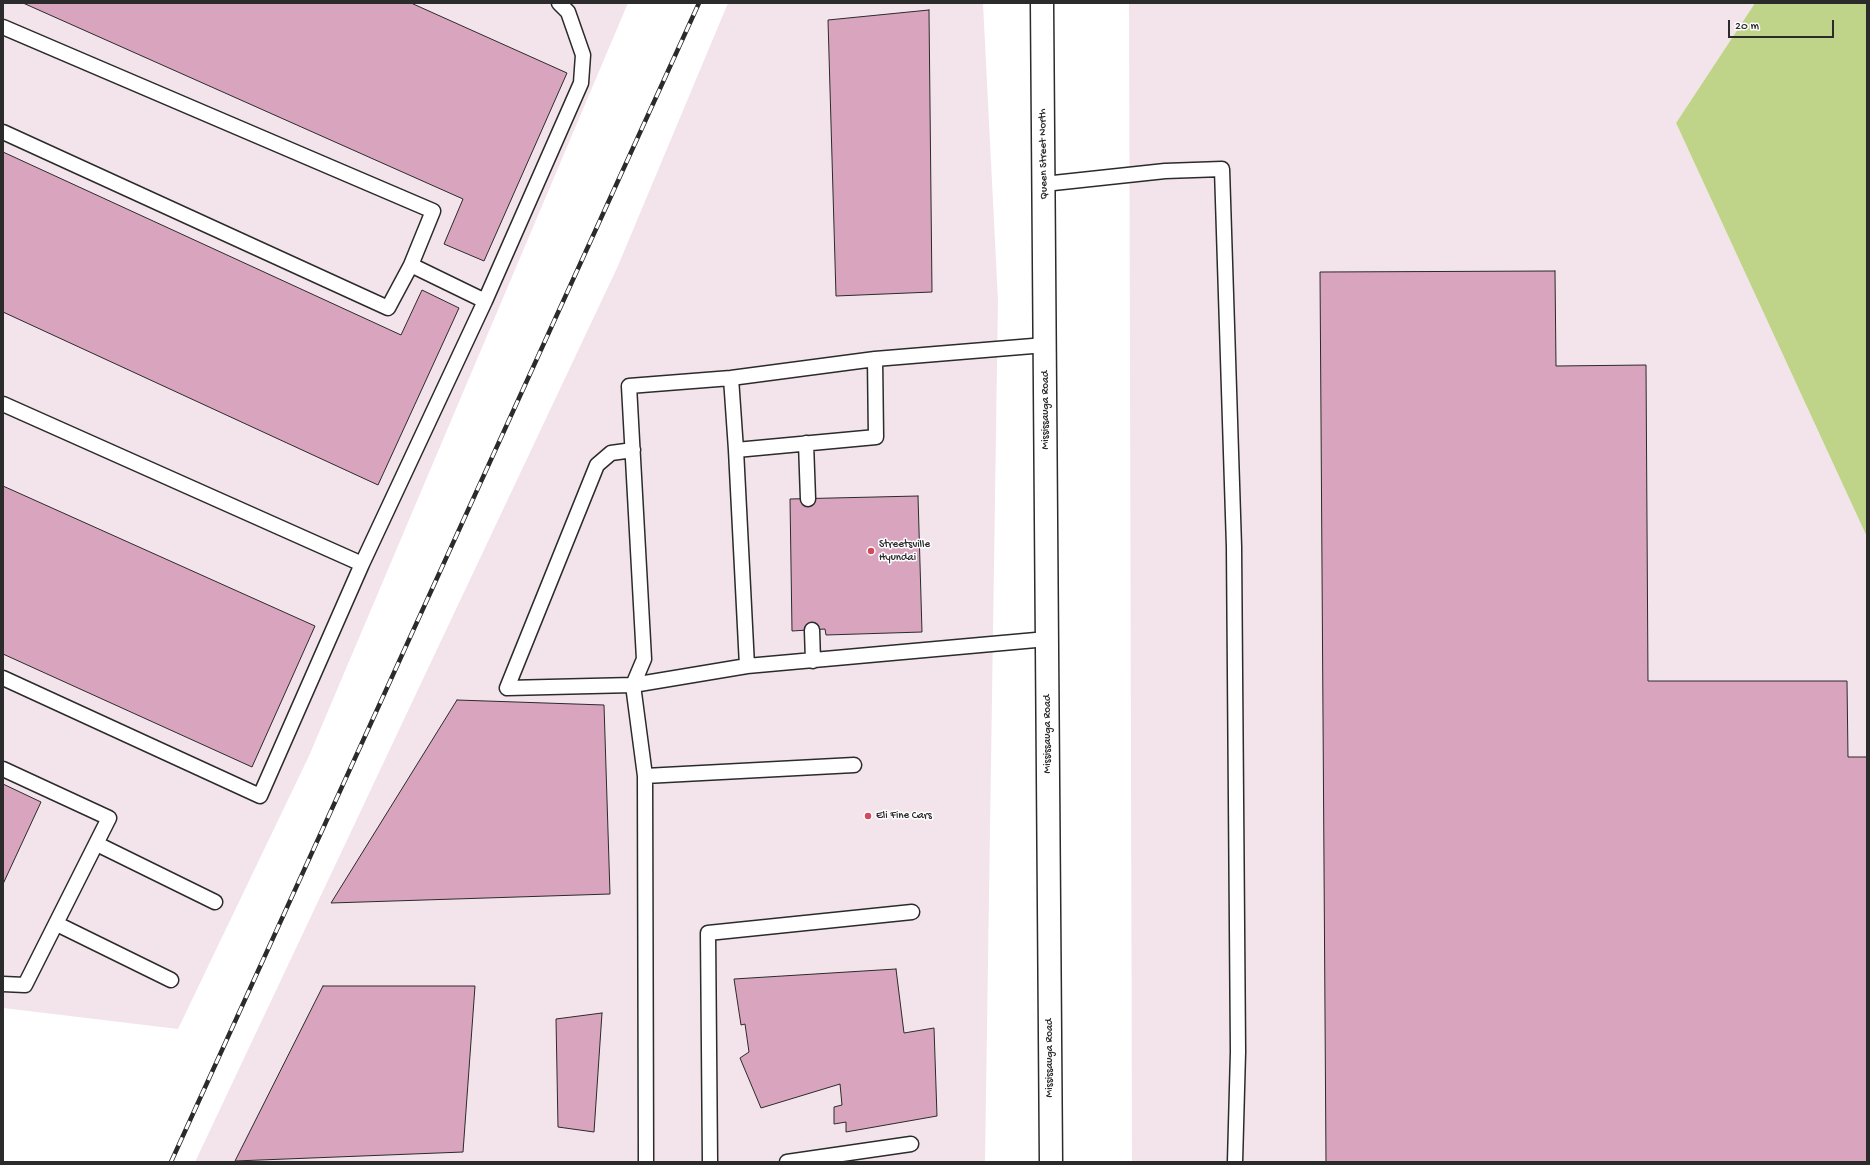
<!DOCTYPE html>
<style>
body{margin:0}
#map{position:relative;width:1870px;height:1165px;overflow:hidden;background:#fff;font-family:"Gochi Hand",sans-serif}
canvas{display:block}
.frame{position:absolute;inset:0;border:4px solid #2b2b2b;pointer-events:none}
.scale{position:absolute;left:1728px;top:20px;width:106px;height:18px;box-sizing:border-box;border:2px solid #2b2b2b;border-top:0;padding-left:5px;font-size:12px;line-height:14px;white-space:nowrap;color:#2b2b2b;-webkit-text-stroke:3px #fff;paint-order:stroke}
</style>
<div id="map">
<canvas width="1870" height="1165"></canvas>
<div class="frame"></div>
<div class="scale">20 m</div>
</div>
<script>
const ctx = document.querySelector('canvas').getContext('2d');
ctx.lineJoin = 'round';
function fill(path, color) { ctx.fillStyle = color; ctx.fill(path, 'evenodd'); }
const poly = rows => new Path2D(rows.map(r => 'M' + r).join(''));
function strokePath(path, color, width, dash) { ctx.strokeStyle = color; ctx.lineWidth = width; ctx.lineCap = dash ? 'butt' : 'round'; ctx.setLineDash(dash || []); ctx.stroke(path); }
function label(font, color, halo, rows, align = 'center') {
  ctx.font = font + ' "Gochi Hand",sans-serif'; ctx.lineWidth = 3; ctx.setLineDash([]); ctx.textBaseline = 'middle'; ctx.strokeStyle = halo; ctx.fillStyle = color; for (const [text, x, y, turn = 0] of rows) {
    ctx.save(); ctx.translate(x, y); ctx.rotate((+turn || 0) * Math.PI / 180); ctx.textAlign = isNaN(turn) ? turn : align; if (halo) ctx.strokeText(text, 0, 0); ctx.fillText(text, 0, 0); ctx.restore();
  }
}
fill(poly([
 [3,3,628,3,309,756,178,1029,3,1008],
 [728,3,983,3,998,300,985,1162,195,1162,617,268],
 [1129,3,1755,3,1676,123,1867,537,1867,1162,1132,1162]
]), '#f3e4ec');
fill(poly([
 [1755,3,1867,3,1867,537,1676,123]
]), '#bfd489');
const building = poly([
 [23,3,411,3,567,73,484,261,444,244,463,199,23,3],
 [929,10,932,292,836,296,828,20,929,10],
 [3,152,401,335,422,290,459,308,378,485,3,312,3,152],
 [1555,271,1556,366,1646,365,1648,681,1847,681,1848,757,1867,757,1867,1162,1326,1162,1320,272,1555,271],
 [3,486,315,626,252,767,3,654,3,486],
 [918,496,922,632,826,635,825,629,792,631,790,499,918,496],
 [457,700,604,705,610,894,331,903,457,700],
 [3,784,41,802,3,884,3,784],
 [896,969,904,1033,934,1028,937,1116,846,1132,846,1122,834,1124,834,1107,842,1105,840,1084,761,1108,740,1058,749,1052,745,1024,741,1025,734,979,896,969],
 [323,986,475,986,463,1152,235,1161,323,986],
 [602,1013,594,1132,558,1127,556,1019,602,1013]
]);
fill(building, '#d8a4be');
strokePath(building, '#2b2b2b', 1);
const service = poly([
 [3,27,433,211,411,265],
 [3,132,388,308,411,265,485,301,581,83,583,55,568,12,559,3],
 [1044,184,1165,171,1222,169,1234,547,1238,1052,1235,1162],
 [731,378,736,450,876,437,875,359],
 [3,404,362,564,485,301],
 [806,443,808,499],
 [633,450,611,453,597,465,507,688,633,685,747,666,1047,639],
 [736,450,747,666],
 [812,630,813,661],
 [3,678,260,796,362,564],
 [3,769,109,818,25,985,3,984],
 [645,776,854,765],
 [97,844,215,902],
 [57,924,171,980],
 [646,1162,645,776,633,685,644,659,629,386,731,378,875,359,1045,345],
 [710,1162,708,933,912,912],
 [787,1162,911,1144]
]);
const secondary = poly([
 [1042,3,1051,1162]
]);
strokePath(service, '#2b2b2b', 17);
strokePath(secondary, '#2b2b2b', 25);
strokePath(service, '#fff', 14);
strokePath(secondary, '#fff', 22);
const rail = poly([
 [171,1162,699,3]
]);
strokePath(rail, '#2b2b2b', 4.5);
strokePath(rail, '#fff', 3, [9]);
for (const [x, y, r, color] of [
 [871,551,4,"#d1495b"],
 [868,816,4,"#d1495b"]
]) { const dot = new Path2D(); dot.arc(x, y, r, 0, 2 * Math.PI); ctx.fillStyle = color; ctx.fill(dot); strokePath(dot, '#fff', 1.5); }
label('11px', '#2b2b2b', '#fff', [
 ["Queen Street North",1044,154,-91],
 ["Mississauga Road",1046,410,-90],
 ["Mississauga Road",1048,734,-90],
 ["Mississauga Road",1050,1058,-90]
]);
label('11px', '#2b2b2b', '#fff', [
 ["Streetsville",879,545],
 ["Hyundai",879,558],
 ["Eli Fine Cars",876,816]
], 'left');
</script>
